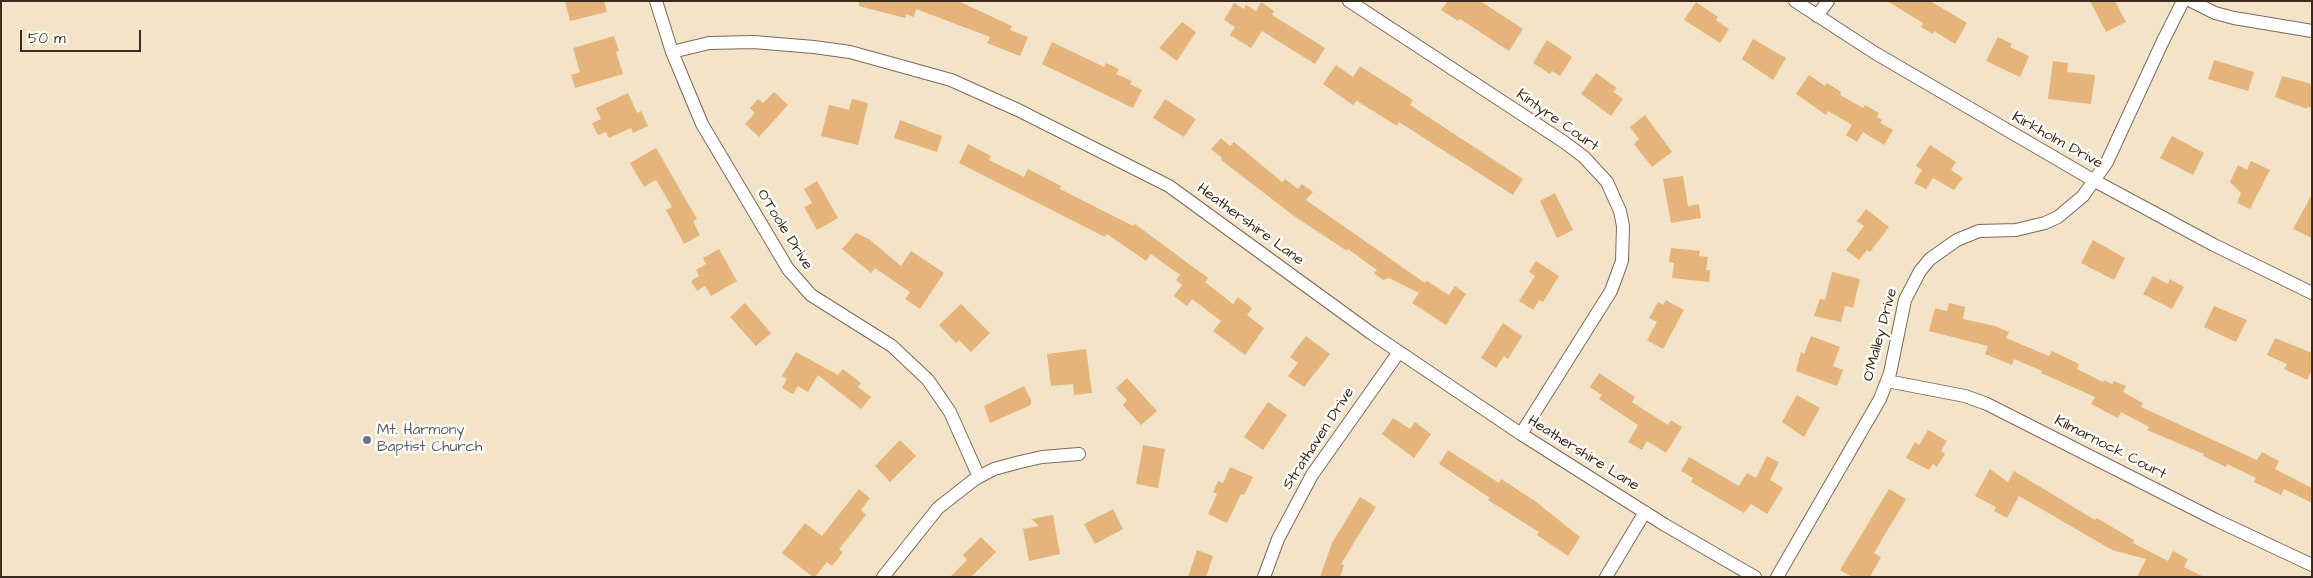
<!DOCTYPE html>
<style>
body{margin:0}
#map{position:relative;width:2313px;height:578px;overflow:hidden;background:#f3e3c8;font-family:"Architects Daughter",sans-serif}
canvas{display:block}
.frame{position:absolute;inset:0;border:2px solid #3b2a1e;pointer-events:none}
.scale{position:absolute;left:20px;top:30px;width:121px;height:22px;box-sizing:border-box;border:2px solid #3b2a1e;border-top:0;padding-left:6px;font-size:15px;line-height:18px;white-space:nowrap;color:#3b2a1e;-webkit-text-stroke:4px #fdfcf7;paint-order:stroke}
</style>
<div id="map">
<canvas width="2313" height="578"></canvas>
<div class="frame"></div>
<div class="scale">50 m</div>
</div>
<script>
const ctx = document.querySelector('canvas').getContext('2d');
ctx.lineJoin = 'round';
function fill(path, color) { ctx.fillStyle = color; ctx.fill(path, 'evenodd'); }
const poly = rows => new Path2D(rows.map(r => 'M' + r).join(''));
function strokePath(path, color, width, dash) { ctx.strokeStyle = color; ctx.lineWidth = width; ctx.lineCap = dash ? 'butt' : 'round'; ctx.setLineDash(dash || []); ctx.stroke(path); }
function label(font, color, halo, rows, align = 'center') {
  ctx.font = font + ' "Architects Daughter",sans-serif'; ctx.lineWidth = 5; ctx.setLineDash([]); ctx.textBaseline = 'middle'; ctx.strokeStyle = halo; ctx.fillStyle = color; for (const [text, x, y, turn = 0] of rows) {
    ctx.save(); ctx.translate(x, y); ctx.rotate((+turn || 0) * Math.PI / 180); ctx.textAlign = isNaN(turn) ? turn : align; if (halo) ctx.strokeText(text, 0, 0); ctx.fillText(text, 0, 0); ctx.restore();
  }
}
fill(poly([
 [565,1,604,1,607,12,570,21],
 [859,1,958,1,1012,26,1010,30,1028,37,1020,56,987,43,990,37,916,9,914,17,906,14,905,18,859,6],
 [1448,1,1480,1,1523,29,1509,51,1460,19,1458,21,1441,10],
 [1887,1,1930,1,1967,23,1955,44,1934,31,1933,34,1921,27,1923,23],
 [2090,1,2115,1,2126,22,2106,32],
 [1261,2,1274,11,1272,15,1325,48,1315,64,1262,31,1251,48,1230,35,1235,27,1224,20,1234,3,1244,9,1246,5,1256,11],
 [1696,2,1718,17,1716,20,1729,29,1720,43,1684,20],
 [1182,22,1196,32,1177,61,1159,48],
 [614,36,619,51,616,52,623,74,575,88,571,75,580,72,573,48],
 [1998,37,2012,44,2010,47,2029,56,2020,77,1986,61],
 [1753,39,1786,58,1773,80,1742,59],
 [1547,40,1572,57,1560,76,1552,71,1550,74,1533,63],
 [1052,42,1104,67,1106,63,1119,69,1116,74,1132,81,1130,84,1142,90,1133,108,1042,64],
 [2214,60,2254,72,2248,91,2208,79],
 [2053,61,2068,63,2067,72,2095,75,2091,104,2048,99],
 [1336,65,1353,77,1360,66,1413,100,1410,105,1523,179,1513,195,1399,122,1397,126,1357,101,1353,105,1323,84],
 [1596,73,1617,88,1613,92,1623,99,1611,116,1581,94],
 [1809,75,1825,86,1827,83,1841,92,1840,95,1863,108,1865,105,1879,113,1877,117,1882,120,1880,123,1893,130,1884,145,1863,132,1857,142,1846,135,1852,125,1828,111,1826,115,1796,94],
 [2282,76,2312,84,2312,108,2307,107,2307,109,2275,97],
 [774,92,788,105,759,137,745,124,755,113,750,108,758,99,763,103],
 [628,93,637,113,641,111,648,126,633,133,631,128,609,138,606,132,598,135,592,123,601,119,596,108],
 [852,99,868,103,858,145,821,136,829,105,849,110],
 [1165,99,1196,119,1184,137,1153,118],
 [1645,115,1672,152,1652,167,1634,144,1639,139,1630,127],
 [900,120,942,136,937,152,894,138],
 [2172,136,2204,153,2193,175,2160,158],
 [1221,138,1230,146,1234,142,1282,182,1285,179,1298,189,1302,184,1313,192,1306,200,1425,283,1427,281,1449,295,1455,286,1466,294,1446,325,1412,303,1419,293,1389,278,1383,280,1374,273,1377,270,1348,249,1347,251,1294,216,1221,160,1222,158,1211,149],
 [968,144,991,156,989,160,1024,177,1028,169,1061,186,1060,189,1133,226,1135,224,1208,278,1205,282,1233,304,1238,297,1252,308,1247,315,1264,328,1245,355,1213,331,1221,321,1192,299,1187,306,1174,296,1182,285,1176,280,1180,275,1151,254,1146,261,1107,234,1105,237,959,163],
 [1930,145,1956,162,1951,170,1963,178,1954,190,1933,178,1926,189,1914,183,1922,170,1916,166],
 [656,148,697,219,693,221,700,235,684,244,666,210,672,207,656,180,644,187,630,163],
 [2251,161,2270,170,2250,209,2237,203,2241,193,2230,182,2238,165,2247,170],
 [1683,176,1688,206,1699,204,1701,218,1671,223,1663,179],
 [817,181,838,218,817,230,804,207,812,203,804,189],
 [1555,193,1573,230,1557,238,1540,201],
 [2312,194,2312,238,2293,229],
 [1866,209,1889,227,1870,252,1867,250,1859,260,1846,250,1864,226,1857,221],
 [856,233,869,239,901,266,911,251,944,273,920,309,905,299,910,292,875,268,871,273,842,249],
 [2093,240,2125,258,2114,280,2081,263],
 [1671,248,1700,251,1699,256,1708,257,1706,270,1710,270,1709,282,1672,278,1674,263,1669,262],
 [719,249,737,281,711,296,705,286,697,291,691,281,699,276,696,270,706,264,703,258],
 [1536,261,1559,276,1543,302,1539,300,1533,310,1519,301,1535,276,1529,272],
 [1832,272,1860,279,1853,308,1845,306,1841,322,1814,316,1820,299,1825,300],
 [2153,276,2168,284,2170,279,2184,287,2172,309,2143,294],
 [1666,300,1684,310,1663,349,1647,340,1657,322,1649,318,1658,302,1663,305],
 [745,303,771,333,756,346,730,317],
 [1949,303,1965,307,1963,319,1995,326,2009,332,2006,338,2049,356,2052,351,2079,364,2077,369,2103,382,2104,380,2112,384,2114,381,2126,386,2123,392,2143,403,2141,407,2257,460,2262,452,2279,461,2275,469,2312,488,2312,503,2284,489,2281,495,2254,482,2256,478,2227,464,2226,467,2203,456,2204,454,2147,430,2149,427,2121,412,2118,418,2091,404,2095,397,2041,373,2042,371,2014,359,2012,365,1985,354,1988,346,1929,331,1935,308,1947,311],
 [961,304,990,333,971,352,959,340,956,343,939,325],
 [2214,306,2247,320,2236,342,2204,327],
 [1503,323,1522,336,1508,359,1504,356,1496,368,1481,358],
 [1306,336,1330,354,1304,387,1288,376,1298,363,1290,357],
 [1811,336,1840,347,1833,366,1843,370,1837,386,1796,371,1801,352,1804,354],
 [2275,338,2312,353,2312,369,2307,380,2284,369,2287,364,2267,355],
 [1086,349,1092,393,1074,395,1073,384,1051,386,1047,354],
 [796,352,838,375,843,369,861,383,858,387,871,397,861,409,818,375,808,392,798,386,793,394,782,388,787,379,782,376],
 [1599,373,1635,397,1632,402,1668,425,1671,420,1682,427,1666,453,1647,441,1642,450,1628,442,1638,425,1599,399,1602,395,1590,387],
 [1127,378,1157,411,1141,425,1123,405,1127,400,1116,388],
 [1024,386,1031,400,1031,405,990,423,984,406],
 [1797,395,1820,408,1804,437,1782,422],
 [1268,402,1287,415,1263,450,1244,437],
 [1393,418,1410,429,1415,422,1431,434,1414,458,1382,434],
 [1928,430,1947,441,1941,451,1945,454,1937,467,1933,464,1929,470,1906,458,1915,442,1919,445],
 [900,440,916,456,890,482,875,466],
 [1143,445,1165,449,1158,488,1136,484],
 [1448,450,1499,483,1501,479,1535,501,1580,537,1568,556,1537,535,1539,532,1488,500,1490,498,1439,464],
 [1767,456,1779,462,1770,480,1783,488,1767,514,1751,504,1744,513,1691,482,1693,478,1681,471,1689,457,1739,486,1747,473,1756,478],
 [1230,467,1253,477,1244,495,1241,494,1227,523,1208,514,1217,494,1213,492,1218,481,1223,483],
 [1990,469,2008,482,2014,471,2095,520,2097,518,2134,540,2133,543,2168,561,2173,551,2188,559,2184,567,2204,577,2137,577,2146,559,2112,550,2019,496,2007,518,1994,511,1996,507,1975,496],
 [859,489,870,498,861,510,866,515,839,549,843,552,832,566,827,562,815,577,813,577,782,553,805,523,822,536],
 [1889,489,1906,499,1874,553,1881,557,1870,577,1852,577,1840,570],
 [1360,497,1376,507,1341,564,1344,565,1340,577,1320,577,1332,543],
 [1113,509,1123,529,1095,544,1084,524],
 [1053,515,1060,554,1029,561,1023,529,1039,526,1031,519],
 [981,537,996,552,971,577,950,577,967,560,963,555],
 [1197,550,1213,556,1206,577,1188,577]
]), '#e5b47a');
const minor = poly([
 [656,1,672,52,702,124,788,269,811,295,892,346,928,380,950,412,979,477],
 [1349,1,1564,142,1584,157,1607,182,1620,211,1623,226,1622,261,1611,291,1521,434],
 [1795,1,1875,53,2093,180,2214,245,2312,293],
 [2191,1,2215,13,2234,18,2312,31],
 [1817,16,1828,1],
 [672,52,709,43,753,42,814,47,850,52,951,80,1018,110,1169,186,1371,333,1521,434,1665,525,1755,577],
 [1887,381,1965,396,1987,404,2216,520,2312,565],
 [883,577,938,508,975,479,994,469,1020,462,1042,457,1079,454],
 [1264,577,1278,539,1312,475,1399,352],
 [1606,577,1645,512],
 [1777,577,1880,399,1890,373,1905,300,1920,271,1930,259,1957,240,1979,231,2016,230,2045,223,2058,217,2083,196,2107,162,2162,43,2183,1]
]);
strokePath(minor, '#7b6b5a', 14);
strokePath(minor, '#fff', 12);
for (const [x, y, r, color] of [
 [367,440,5,"#6b7280"]
]) { const dot = new Path2D(); dot.arc(x, y, r, 0, 2 * Math.PI); ctx.fillStyle = color; ctx.fill(dot); strokePath(dot, '#fdfcf7', 2); }
label('15px', '#3b2a1e', '#fdfcf7', [
 ["Kintyre Court",1557,121,35],
 ["Kirkholm Drive",2057,141,29],
 ["Heathershire Lane",1250,225,36],
 ["O'Toole Drive",784,230,58],
 ["O'Malley Drive",1881,335,-75],
 ["Strathaven Drive",1319,439,-57],
 ["Kilmarnock Court",2110,448,27],
 ["Heathershire Lane",1583,454,32]
]);
label('15px', '#5b616d', '#fdfcf7', [
 ["Mt. Harmony",377,431],
 ["Baptist Church",377,448]
], 'left');
</script>
